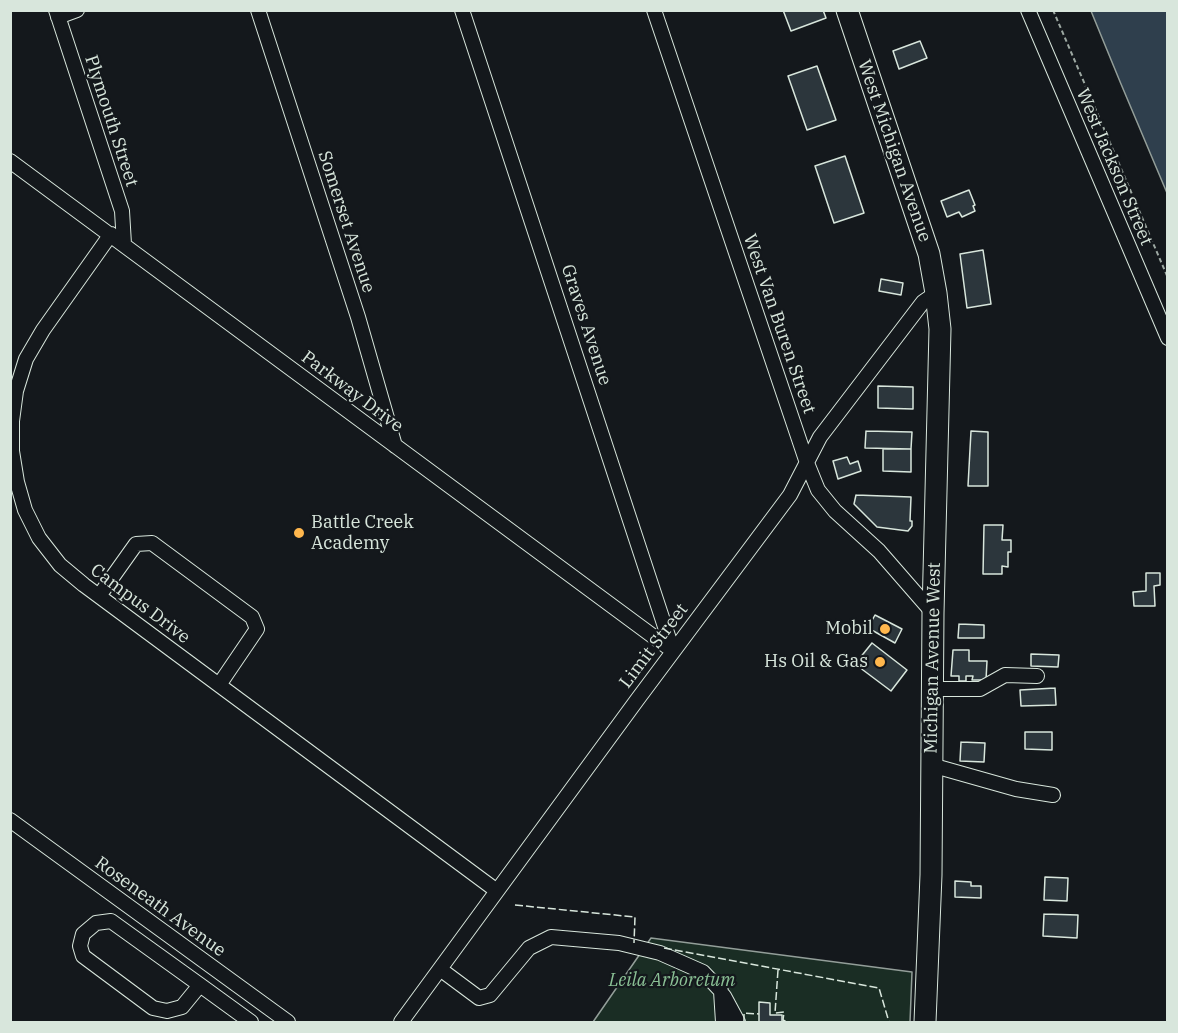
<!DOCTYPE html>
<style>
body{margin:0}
#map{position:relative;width:1178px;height:1033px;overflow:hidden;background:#14181c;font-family:"IBM Plex Serif",serif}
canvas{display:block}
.frame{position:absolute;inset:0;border:12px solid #d8e6dc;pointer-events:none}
</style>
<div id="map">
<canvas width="1178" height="1033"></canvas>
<div class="frame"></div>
</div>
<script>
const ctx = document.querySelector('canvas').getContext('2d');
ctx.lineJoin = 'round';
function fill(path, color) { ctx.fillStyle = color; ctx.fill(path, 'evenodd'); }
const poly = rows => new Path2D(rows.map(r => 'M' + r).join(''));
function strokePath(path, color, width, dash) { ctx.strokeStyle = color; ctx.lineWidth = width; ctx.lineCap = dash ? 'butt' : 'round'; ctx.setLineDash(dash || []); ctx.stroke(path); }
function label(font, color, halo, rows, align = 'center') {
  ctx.font = font + ' "IBM Plex Serif",serif'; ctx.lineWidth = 4.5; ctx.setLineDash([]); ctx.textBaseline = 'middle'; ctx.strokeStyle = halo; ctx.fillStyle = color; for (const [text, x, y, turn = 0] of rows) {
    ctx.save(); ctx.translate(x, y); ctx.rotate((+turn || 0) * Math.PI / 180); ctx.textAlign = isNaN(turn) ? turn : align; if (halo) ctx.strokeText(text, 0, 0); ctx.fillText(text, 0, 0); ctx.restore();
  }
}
const green = poly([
 [651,938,912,972,910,1022,593,1022,651,938]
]);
fill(green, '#1a2d24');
strokePath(green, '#939e99', 1.5);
const water = poly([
 [1091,11,1167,11,1167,193,1121,84,1091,11]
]);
fill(water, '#2f3f4d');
strokePath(water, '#939e99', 1.5);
const building = poly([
 [783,10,823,10,826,18,791,31,783,10],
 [920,41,927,58,899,69,893,51,920,41],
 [817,66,836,120,807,130,788,76,817,66],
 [845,156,864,213,834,223,815,166,845,156],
 [969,190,975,205,973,206,975,211,962,217,959,212,947,217,941,201,969,190],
 [983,250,991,304,967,308,960,254,983,250],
 [881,279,903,283,901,295,879,291,881,279],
 [878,386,913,387,913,409,878,408,878,386],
 [866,431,912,432,911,449,865,448,866,431],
 [971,431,988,432,988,486,968,486,971,431],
 [883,449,911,449,911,472,883,471,883,449],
 [847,457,850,464,858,461,861,471,838,479,833,461,847,457],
 [856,495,911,497,910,521,912,521,912,526,908,531,877,527,854,504,856,495],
 [984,525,1003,525,1002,540,1011,540,1011,552,1008,552,1008,567,1002,566,1002,574,983,574,984,525],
 [1146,573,1160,573,1160,585,1154,586,1155,606,1134,606,1133,592,1146,591,1146,573],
 [875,615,902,629,895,643,868,628,875,615],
 [959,624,984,625,984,638,958,638,959,624],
 [872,643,907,670,891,691,855,664,872,643],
 [953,650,969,650,969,661,987,661,986,680,972,680,973,676,966,676,966,681,959,681,959,676,951,676,953,650],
 [1031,654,1059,655,1058,667,1031,666,1031,654],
 [1055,688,1056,705,1021,706,1020,690,1055,688],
 [1025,732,1052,732,1052,750,1025,749,1025,732],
 [961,742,985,743,984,762,960,761,961,742],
 [1045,877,1068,878,1067,901,1044,900,1045,877],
 [955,881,971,882,971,886,981,886,981,898,955,897,955,881],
 [1044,914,1078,915,1077,938,1043,936,1044,914],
 [759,1002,770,1003,770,1015,782,1015,782,1022,759,1022,759,1002]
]);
fill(building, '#2c363c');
strokePath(building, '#d8e6dc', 1.5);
const minor = poly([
 [56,10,122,211,124,244],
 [258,10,358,317,395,446],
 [462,10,673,651],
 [654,10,807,463,818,490,835,511,879,551,933,613],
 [1028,10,1168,338],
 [58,17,77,10],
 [10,161,673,651],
 [111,234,43,330,26,359,16,391,12,421,12,451,17,482,25,510,39,538,60,565,84,585,497,891],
 [99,596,136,544,152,543,252,617,257,629,219,685],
 [932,689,980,689,1005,675,1037,676],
 [931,765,1016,789,1053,795],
 [10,820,288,1022],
 [440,969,479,998,490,995,529,948,551,937,619,943,660,953,703,972,721,991,723,1022],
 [200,985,182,1007,167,1011,153,1008,83,956,80,946,83,934,96,923,111,921,200,985,251,1022],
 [724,996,738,1022],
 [401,1022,637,700,790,495,820,437,923,302,936,293]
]);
const highway = poly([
 [847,10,929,254,936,293,940,329,933,613,931,875,925,1022]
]);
strokePath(minor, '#d8e6dc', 16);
strokePath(highway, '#d8e6dc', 23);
strokePath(poly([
 [1053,10,1168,278]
]), '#9da8a2', 2, [4.5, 3]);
strokePath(minor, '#14181c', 14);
strokePath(highway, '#14181c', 21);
strokePath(poly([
 [515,905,635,917,634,943],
 [664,948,879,988,889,1022],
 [778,970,775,1013,784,1012,783,1020,787,1022],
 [744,1022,744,1013,759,1014]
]), '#d8e6dc', 1.5, [8, 3]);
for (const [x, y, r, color] of [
 [299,533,6,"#ffb74d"],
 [885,629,6,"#ffb74d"],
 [880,662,6,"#ffb74d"]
]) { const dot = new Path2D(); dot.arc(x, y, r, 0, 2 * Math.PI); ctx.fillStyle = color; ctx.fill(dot); strokePath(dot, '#14181c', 2); }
label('18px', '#d8e6dc', '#14181c', [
 ["Plymouth Street",111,121,72],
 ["West Michigan Avenue",894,151,71],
 ["West Jackson Street",1114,167,67],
 ["Somerset Avenue",346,222,72],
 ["West Van Buren Street",779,324,71],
 ["Graves Avenue",586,325,72],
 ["Parkway Drive",352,392,37],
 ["Campus Drive",140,604,37],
 ["Limit Street",654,646,-53],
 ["Michigan Avenue West",933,658,-89],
 ["Roseneath Avenue",160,907,36]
]);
label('18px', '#d8e6dc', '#14181c', [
 ["Battle Creek",311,523,"left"],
 ["Academy",311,544,"left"],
 ["Mobil",873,629],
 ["Hs Oil & Gas",868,662]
], 'right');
label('italic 18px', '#8ac095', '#14181c', [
 ["Leila Arboretum",672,981]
]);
</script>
